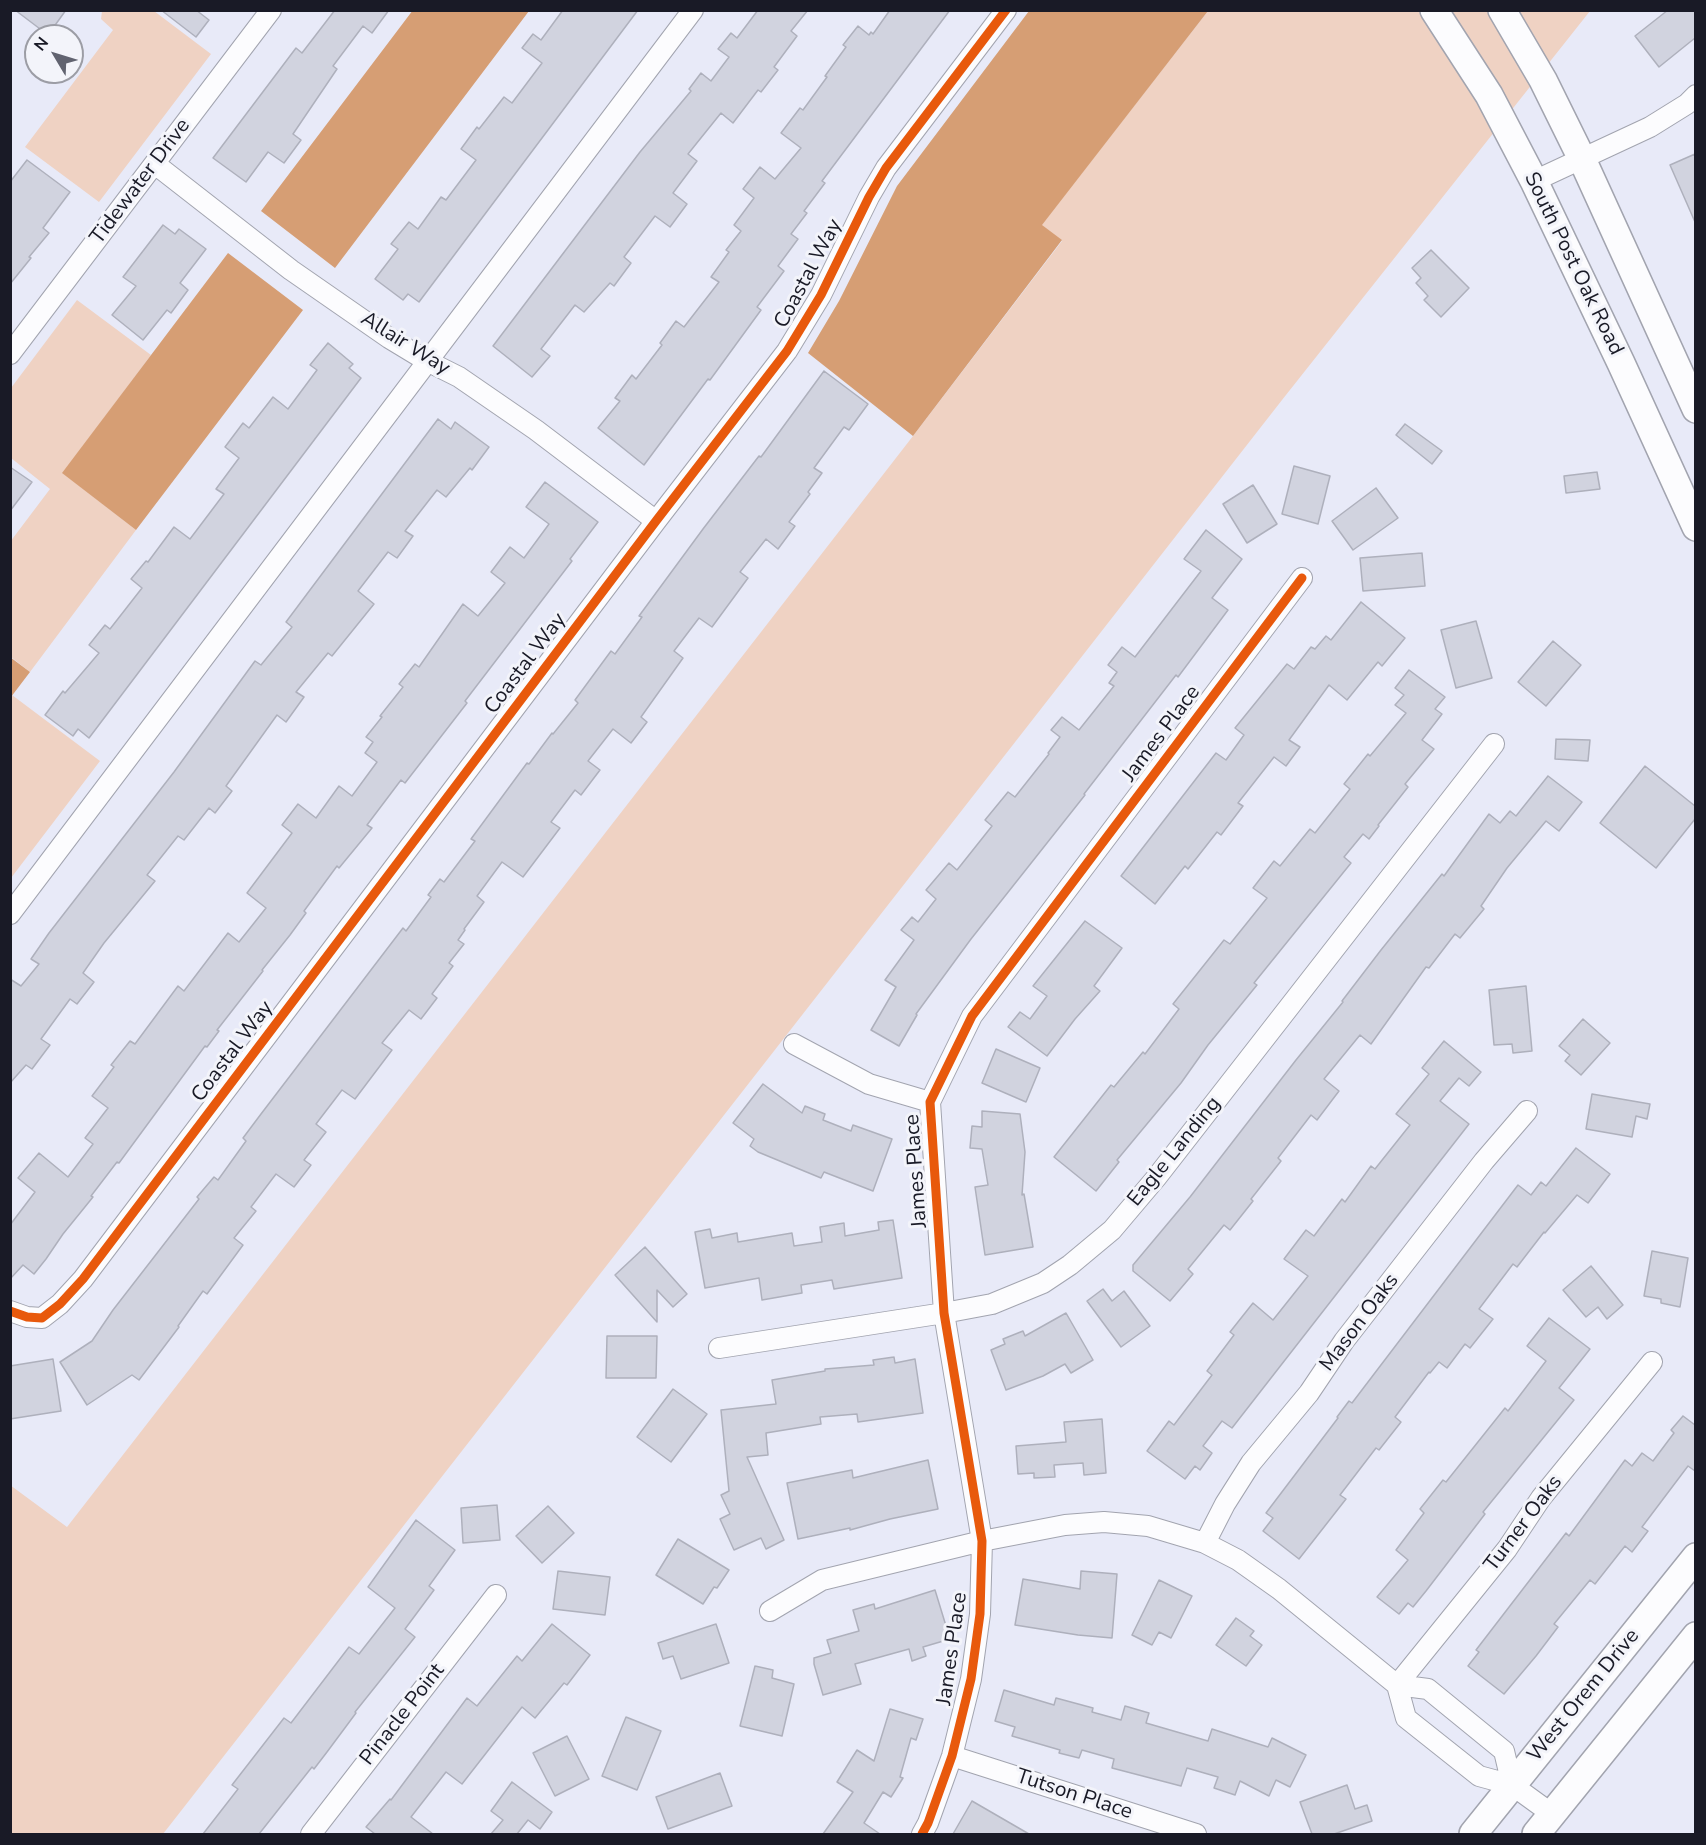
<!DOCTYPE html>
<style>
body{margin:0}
#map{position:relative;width:1706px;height:1845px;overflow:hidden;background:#e8eaf8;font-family:"Nunito Sans",sans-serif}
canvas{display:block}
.frame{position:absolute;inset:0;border:12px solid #191a26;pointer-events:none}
.north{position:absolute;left:24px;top:24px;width:60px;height:60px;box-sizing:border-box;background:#f3f4fa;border:2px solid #9c9da5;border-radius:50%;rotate:308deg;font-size:16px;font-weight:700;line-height:24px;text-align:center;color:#191a26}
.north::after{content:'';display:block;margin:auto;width:21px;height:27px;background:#616370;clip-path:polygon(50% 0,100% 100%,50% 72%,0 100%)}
</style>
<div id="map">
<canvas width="1706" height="1845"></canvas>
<div class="frame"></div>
<div class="north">N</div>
</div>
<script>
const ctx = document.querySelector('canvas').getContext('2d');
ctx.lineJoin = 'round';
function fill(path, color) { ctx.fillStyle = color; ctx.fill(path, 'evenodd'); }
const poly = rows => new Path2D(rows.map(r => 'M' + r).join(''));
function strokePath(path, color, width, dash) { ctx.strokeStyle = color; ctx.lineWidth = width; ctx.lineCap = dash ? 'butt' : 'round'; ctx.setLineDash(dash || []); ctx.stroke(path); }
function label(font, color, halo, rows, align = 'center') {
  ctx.font = font + ' "Nunito Sans",sans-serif'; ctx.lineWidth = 6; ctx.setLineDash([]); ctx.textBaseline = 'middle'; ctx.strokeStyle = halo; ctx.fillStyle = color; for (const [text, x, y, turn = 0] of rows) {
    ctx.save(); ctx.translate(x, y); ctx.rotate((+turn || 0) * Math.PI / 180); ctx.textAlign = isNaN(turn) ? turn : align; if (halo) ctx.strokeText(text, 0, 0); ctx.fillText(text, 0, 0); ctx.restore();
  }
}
fill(poly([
 [102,11,154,11,211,54,99,202,25,147,113,30,101,19],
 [1208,11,1590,11,1282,400,163,1834,11,1834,10,1485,67,1527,913,436,1062,241,1041,225],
 [77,300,151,355,63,473,136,530,30,672,11,657,10,542,50,489,11,458,11,388],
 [12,695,100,761,11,878,10,697]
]), '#efd2c3');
fill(poly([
 [413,10,529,11,335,268,261,211],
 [1029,11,1208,11,1042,225,1062,240,913,436,808,353,839,301,897,186],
 [228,253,303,310,136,530,62,473],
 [10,657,30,672,11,697,10,697]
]), '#d69e74');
const building = poly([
 [15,10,66,10,48,35,15,10],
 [161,10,196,10,209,20,196,37,161,10],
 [335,10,389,10,372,33,363,26,333,66,337,69,293,134,301,140,284,163,268,152,246,182,213,158,296,48,302,53,335,10],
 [563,10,638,10,419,302,408,294,403,300,375,279,398,249,391,244,409,222,418,229,441,197,446,200,476,160,461,149,477,127,479,129,504,97,512,103,542,63,522,48,533,34,541,40,563,10],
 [758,10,808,10,791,31,797,36,774,67,778,70,761,92,758,90,733,123,721,113,688,154,697,161,673,193,687,204,670,227,655,216,624,257,631,263,614,286,610,283,584,312,575,305,541,349,550,356,532,377,493,346,640,152,691,91,689,89,701,73,711,81,729,57,718,49,731,33,737,38,758,10],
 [890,10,950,10,822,181,825,183,804,211,807,213,791,234,798,239,778,266,784,271,757,307,761,310,710,380,708,379,644,465,598,428,620,401,615,398,632,375,636,379,662,345,660,343,676,321,684,327,719,282,711,277,729,252,726,250,741,231,734,225,754,198,743,189,760,167,775,179,801,148,781,133,800,108,803,110,827,77,825,76,846,47,843,45,858,26,869,35,871,32,873,34,890,10],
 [1668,10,1695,10,1695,38,1659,67,1635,36,1668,10],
 [1695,154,1695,222,1670,165,1695,154],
 [27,160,70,192,43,228,49,233,29,257,31,258,10,284,10,182,27,160],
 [163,225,175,234,179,229,206,249,180,283,188,290,171,313,167,310,143,340,112,315,136,286,123,277,163,225],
 [1431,250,1469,288,1441,317,1424,300,1428,296,1416,283,1421,278,1412,268,1431,250],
 [328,343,353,364,349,368,361,378,89,738,78,729,73,736,45,715,63,691,65,693,99,653,89,645,105,625,110,629,142,588,131,579,146,561,148,562,174,527,190,539,224,494,216,489,239,458,225,447,243,423,249,428,273,397,288,409,317,370,310,365,328,343],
 [824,371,868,404,849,430,844,427,814,468,822,473,808,492,810,494,789,522,795,526,778,549,766,539,740,572,748,578,712,627,699,618,674,651,683,658,641,717,647,722,631,743,613,729,588,761,600,770,581,795,575,790,551,822,560,828,523,877,502,862,477,896,484,902,464,929,465,930,458,940,464,944,449,963,453,966,432,994,437,998,421,1019,409,1010,382,1043,392,1050,355,1099,342,1090,316,1124,326,1132,304,1160,311,1165,294,1187,276,1174,251,1207,256,1211,234,1238,243,1245,207,1294,203,1291,178,1326,179,1327,139,1380,132,1375,87,1405,60,1362,92,1341,113,1310,199,1199,197,1197,214,1177,218,1180,246,1141,243,1138,261,1114,403,928,406,931,431,897,428,895,440,879,444,882,475,841,471,839,527,763,529,764,552,733,553,734,578,703,575,700,611,651,615,654,642,617,639,616,703,529,759,456,761,457,824,371],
 [438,419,451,429,455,422,489,447,472,470,470,468,446,497,437,490,405,531,413,536,397,558,388,552,358,591,374,604,332,656,328,653,296,692,304,697,286,722,277,715,226,786,232,791,215,813,209,808,184,840,178,836,147,875,155,881,104,943,83,973,94,982,77,1004,70,999,41,1039,50,1045,32,1069,26,1065,10,1083,10,979,21,986,39,964,31,959,49,933,174,772,255,661,261,665,292,627,286,622,438,419],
 [1405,424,1442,451,1432,464,1396,435,1405,424],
 [1294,466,1330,476,1318,524,1282,514,1294,466],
 [10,467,32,482,10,511,10,467],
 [1597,472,1600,489,1566,493,1564,476,1597,472],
 [545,482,598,522,570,559,572,561,465,701,467,703,405,783,401,780,367,825,372,828,339,868,337,866,304,911,306,913,290,935,262,970,263,971,217,1030,219,1031,207,1047,205,1046,119,1163,117,1162,91,1196,93,1197,63,1234,46,1259,34,1274,23,1265,10,1279,10,1225,35,1192,18,1178,39,1153,68,1177,93,1144,85,1138,108,1108,92,1096,114,1067,111,1065,130,1041,135,1044,178,986,184,991,228,933,239,942,266,908,247,893,292,833,282,825,298,804,316,818,339,786,352,796,377,762,365,753,373,742,366,737,382,717,380,716,403,687,399,684,415,664,419,667,463,604,478,616,505,583,491,572,510,547,524,558,549,524,526,507,545,482],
 [1253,485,1277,524,1247,543,1223,504,1253,485],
 [1376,488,1398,518,1353,550,1332,521,1376,488],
 [1206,530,1242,559,1212,598,1228,610,1178,677,1176,675,1084,794,1085,795,971,939,916,1014,917,1015,899,1046,871,1030,896,987,885,980,914,940,901,930,912,917,918,922,936,899,926,890,949,863,957,870,992,826,985,820,1008,792,1015,797,1049,754,1048,753,1060,737,1051,730,1062,717,1079,730,1114,686,1109,683,1117,672,1108,665,1122,647,1135,657,1201,571,1184,559,1206,530],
 [1422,553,1425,586,1363,591,1360,558,1422,553],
 [1361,602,1405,638,1382,666,1378,662,1347,700,1329,685,1289,740,1300,747,1286,766,1274,757,1238,803,1243,806,1221,835,1217,832,1188,869,1185,866,1155,904,1121,876,1216,753,1226,760,1244,735,1235,728,1287,664,1294,669,1311,647,1315,649,1326,636,1331,640,1361,602],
 [1476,621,1492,678,1456,688,1441,630,1476,621],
 [1553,641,1581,665,1546,706,1518,682,1553,641],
 [1409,670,1445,697,1435,709,1442,714,1422,740,1434,749,1405,784,1408,787,1378,825,1379,826,1369,839,1363,834,1344,857,1351,863,1254,983,1257,985,1208,1045,1181,1083,1117,1160,1119,1162,1096,1191,1054,1157,1111,1085,1114,1087,1143,1052,1145,1054,1179,1009,1173,1004,1224,940,1230,944,1267,898,1253,888,1274,861,1280,866,1310,829,1315,833,1350,789,1344,784,1368,754,1370,756,1406,713,1395,705,1404,695,1395,688,1409,670],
 [1556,739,1590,740,1588,761,1555,759,1556,739],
 [1645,766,1695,806,1695,819,1656,868,1600,823,1645,766],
 [1548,776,1582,802,1559,831,1546,821,1507,868,1481,906,1484,909,1460,938,1455,934,1429,968,1426,967,1371,1044,1360,1035,1324,1079,1339,1091,1317,1120,1311,1115,1278,1158,1281,1161,1251,1199,1253,1201,1230,1230,1224,1225,1188,1269,1193,1274,1170,1301,1133,1271,1133,1265,1190,1197,1296,1060,1343,1002,1342,1001,1381,950,1442,874,1444,876,1489,814,1500,823,1510,811,1516,816,1548,776],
 [1085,921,1122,948,1094,986,1100,991,1075,1019,1047,1056,1008,1027,1020,1012,1030,1019,1047,996,1033,986,1085,921],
 [1526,986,1532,1051,1513,1053,1512,1044,1494,1045,1489,990,1526,986],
 [1583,1019,1610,1043,1581,1075,1565,1061,1570,1055,1559,1046,1583,1019],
 [1444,1041,1481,1072,1469,1086,1459,1078,1440,1101,1469,1124,1232,1428,1222,1421,1203,1446,1212,1453,1200,1470,1195,1466,1185,1479,1147,1451,1169,1421,1174,1425,1212,1375,1207,1371,1234,1335,1230,1332,1253,1303,1273,1320,1308,1276,1284,1259,1306,1230,1314,1236,1342,1199,1345,1202,1371,1166,1375,1169,1410,1125,1396,1114,1429,1074,1422,1068,1444,1041],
 [996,1049,1040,1068,1026,1102,982,1083,996,1049],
 [763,1084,802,1113,805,1106,825,1114,823,1120,851,1131,853,1125,892,1139,873,1191,824,1172,821,1178,758,1152,750,1146,754,1139,733,1123,763,1084],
 [1592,1094,1650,1104,1647,1119,1636,1116,1632,1137,1586,1129,1592,1094],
 [982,1111,1020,1114,1025,1152,1022,1195,1024,1194,1033,1247,985,1255,975,1187,988,1185,982,1149,970,1148,972,1126,982,1127,982,1111],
 [1576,1148,1610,1174,1588,1203,1577,1195,1545,1233,1544,1232,1517,1267,1513,1264,1479,1309,1493,1319,1470,1348,1465,1344,1447,1368,1439,1362,1430,1373,1429,1372,1395,1417,1401,1422,1379,1450,1376,1448,1340,1495,1346,1499,1299,1559,1263,1531,1273,1518,1266,1513,1338,1418,1337,1417,1349,1401,1352,1403,1518,1185,1531,1195,1541,1182,1546,1186,1576,1148],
 [893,1220,902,1278,834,1289,832,1280,801,1285,802,1293,762,1300,759,1278,705,1288,695,1232,710,1229,712,1238,737,1233,738,1242,792,1233,794,1246,822,1242,820,1227,844,1223,845,1236,879,1230,878,1222,893,1220],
 [645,1247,687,1294,673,1307,657,1290,657,1322,615,1275,645,1247],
 [1652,1251,1688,1258,1680,1307,1661,1303,1661,1299,1644,1296,1652,1251],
 [1591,1266,1623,1305,1607,1319,1598,1307,1586,1317,1563,1290,1591,1266],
 [1103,1289,1112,1301,1124,1291,1150,1326,1121,1347,1087,1301,1103,1289],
 [1066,1313,1093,1360,1071,1373,1065,1364,1043,1376,1006,1390,991,1350,1005,1344,1003,1339,1023,1331,1025,1336,1066,1313],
 [1549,1318,1590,1349,1559,1388,1574,1400,1483,1512,1485,1514,1426,1591,1413,1607,1408,1603,1399,1614,1377,1597,1408,1560,1396,1550,1424,1513,1420,1509,1443,1480,1446,1482,1505,1408,1508,1411,1546,1361,1527,1346,1549,1318],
 [607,1336,657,1336,656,1378,606,1378,607,1336],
 [894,1357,895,1363,915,1359,923,1413,858,1422,857,1414,820,1417,821,1424,766,1433,768,1455,747,1457,784,1540,766,1549,761,1538,734,1550,720,1519,730,1514,721,1495,729,1491,721,1410,776,1404,772,1380,825,1371,825,1369,874,1365,873,1360,894,1357],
 [53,1359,61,1411,10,1419,10,1366,53,1359],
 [673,1389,707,1414,671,1462,637,1437,673,1389],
 [1683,1416,1695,1425,1695,1471,1688,1466,1642,1527,1648,1531,1632,1552,1625,1546,1595,1584,1590,1580,1554,1624,1558,1627,1536,1656,1504,1694,1468,1666,1479,1652,1476,1650,1566,1533,1569,1536,1625,1460,1632,1466,1642,1453,1653,1461,1674,1433,1671,1430,1683,1416],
 [1102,1419,1106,1473,1084,1475,1083,1463,1054,1465,1055,1477,1034,1478,1034,1473,1018,1474,1016,1446,1066,1442,1064,1422,1102,1419],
 [928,1460,938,1509,890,1519,850,1530,850,1528,798,1539,787,1483,852,1470,853,1478,928,1460],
 [497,1505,500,1540,463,1543,461,1508,497,1505],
 [548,1506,574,1533,542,1563,516,1536,548,1506],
 [416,1520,455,1550,429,1586,434,1590,405,1629,415,1637,355,1712,356,1713,327,1752,314,1769,312,1767,259,1834,203,1834,238,1789,232,1785,284,1718,291,1723,349,1647,359,1654,395,1608,368,1587,416,1520],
 [678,1539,729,1570,717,1588,714,1587,703,1604,656,1575,678,1539],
 [558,1571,610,1577,605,1615,553,1609,558,1571],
 [1081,1571,1117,1574,1112,1638,1078,1635,1015,1625,1023,1579,1080,1589,1081,1571],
 [1159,1580,1192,1596,1171,1638,1159,1632,1152,1645,1132,1635,1159,1580],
 [935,1590,950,1639,923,1647,926,1656,912,1661,909,1649,855,1664,861,1684,823,1695,814,1664,814,1658,831,1653,827,1640,859,1631,853,1610,874,1604,875,1609,935,1590],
 [1236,1618,1254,1631,1250,1636,1262,1645,1246,1666,1216,1645,1236,1618],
 [552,1624,590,1655,567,1685,564,1683,535,1718,522,1707,462,1784,446,1772,411,1817,433,1834,375,1834,366,1827,390,1799,391,1800,467,1698,477,1706,517,1656,522,1661,552,1624],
 [716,1624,729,1663,681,1679,673,1656,663,1659,658,1643,716,1624],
 [755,1666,773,1670,772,1678,794,1684,782,1736,740,1726,755,1666],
 [1004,1690,1054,1705,1056,1698,1093,1708,1092,1712,1121,1720,1125,1706,1149,1713,1146,1723,1208,1741,1212,1729,1268,1747,1272,1738,1306,1755,1290,1787,1276,1780,1269,1796,1240,1781,1235,1795,1214,1788,1218,1777,1187,1768,1181,1786,1112,1768,1114,1759,1082,1750,1079,1758,1059,1753,1060,1750,1012,1736,1015,1727,995,1721,1004,1690],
 [890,1709,923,1719,916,1740,911,1738,900,1777,903,1778,891,1797,883,1792,864,1823,880,1834,823,1834,853,1792,837,1782,857,1750,874,1761,890,1709],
 [626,1717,661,1731,637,1790,602,1776,626,1717],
 [567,1736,589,1779,555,1796,533,1753,567,1736],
 [720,1773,732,1806,668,1829,656,1797,720,1773],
 [512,1782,552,1812,540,1829,528,1820,517,1834,491,1834,503,1820,491,1811,512,1782],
 [1347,1785,1355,1809,1367,1805,1372,1821,1334,1834,1312,1834,1300,1802,1347,1785],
 [972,1801,1029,1834,953,1834,972,1801]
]);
fill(building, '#d1d3df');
strokePath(building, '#aeb0bc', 1.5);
const street = poly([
 [155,164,291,270,389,338,427,361,459,377,536,430,656,521],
 [1534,181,1650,127,1687,104,1696,95],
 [10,354,271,10],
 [10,914,693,10],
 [794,1044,869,1084,930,1102],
 [10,1311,27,1317,42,1318,60,1304,83,1279,656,521,787,351,821,295,869,197,886,168,1006,10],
 [719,1348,944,1313,992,1304,1043,1283,1070,1265,1112,1230,1156,1178,1494,744],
 [1205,1543,1225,1504,1251,1463,1309,1393,1344,1341,1484,1161,1527,1111],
 [770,1611,822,1580,982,1541,1065,1525,1104,1522,1148,1526,1205,1543,1238,1560,1279,1589,1397,1685,1428,1689,1504,1751,1512,1785],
 [1397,1685,1507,1549,1541,1498,1652,1362],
 [1397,1685,1406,1718,1479,1776,1512,1785,1552,1814],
 [952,1756,1196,1834],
 [311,1834,496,1595],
 [922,1834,928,1823,952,1756,971,1679,980,1614,982,1541,944,1313,930,1102,972,1016,1302,578]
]);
const secondary = poly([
 [1434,10,1489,95,1534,181,1621,363,1696,527],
 [1502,10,1543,80,1582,159,1696,409],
 [1473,1834,1696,1557],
 [1536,1834,1696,1636]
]);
strokePath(street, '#a2a4af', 22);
strokePath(secondary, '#a2a4af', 30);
strokePath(street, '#fcfcfe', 20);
strokePath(secondary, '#fcfcfe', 27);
strokePath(poly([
 [10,1311,27,1317,42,1318,60,1304,83,1279,656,521,787,351,821,295,869,197,886,168,1006,10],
 [922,1834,928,1823,952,1756,971,1679,980,1614,982,1541,944,1313,930,1102,972,1016,1302,578]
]), '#e8590c', 9);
label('21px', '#191a26', '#f3f4fa', [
 ["Tidewater Drive",141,182,-53],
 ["South Post Oak Road",1573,264,64],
 ["Coastal Way",809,274,-62],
 ["Allair Way",405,344,32],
 ["Coastal Way",526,664,-53],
 ["James Place",1162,734,-53],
 ["Coastal Way",233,1052,-53],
 ["Eagle Landing",1175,1152,-51],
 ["James Place",917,1171,-94],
 ["Mason Oaks",1360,1323,-53],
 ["Turner Oaks",1524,1524,-53],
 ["James Place",953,1649,-82],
 ["West Orem Drive",1584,1696,-51],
 ["Pinacle Point",403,1715,-52],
 ["Tutson Place",1074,1795,18]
]);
</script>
